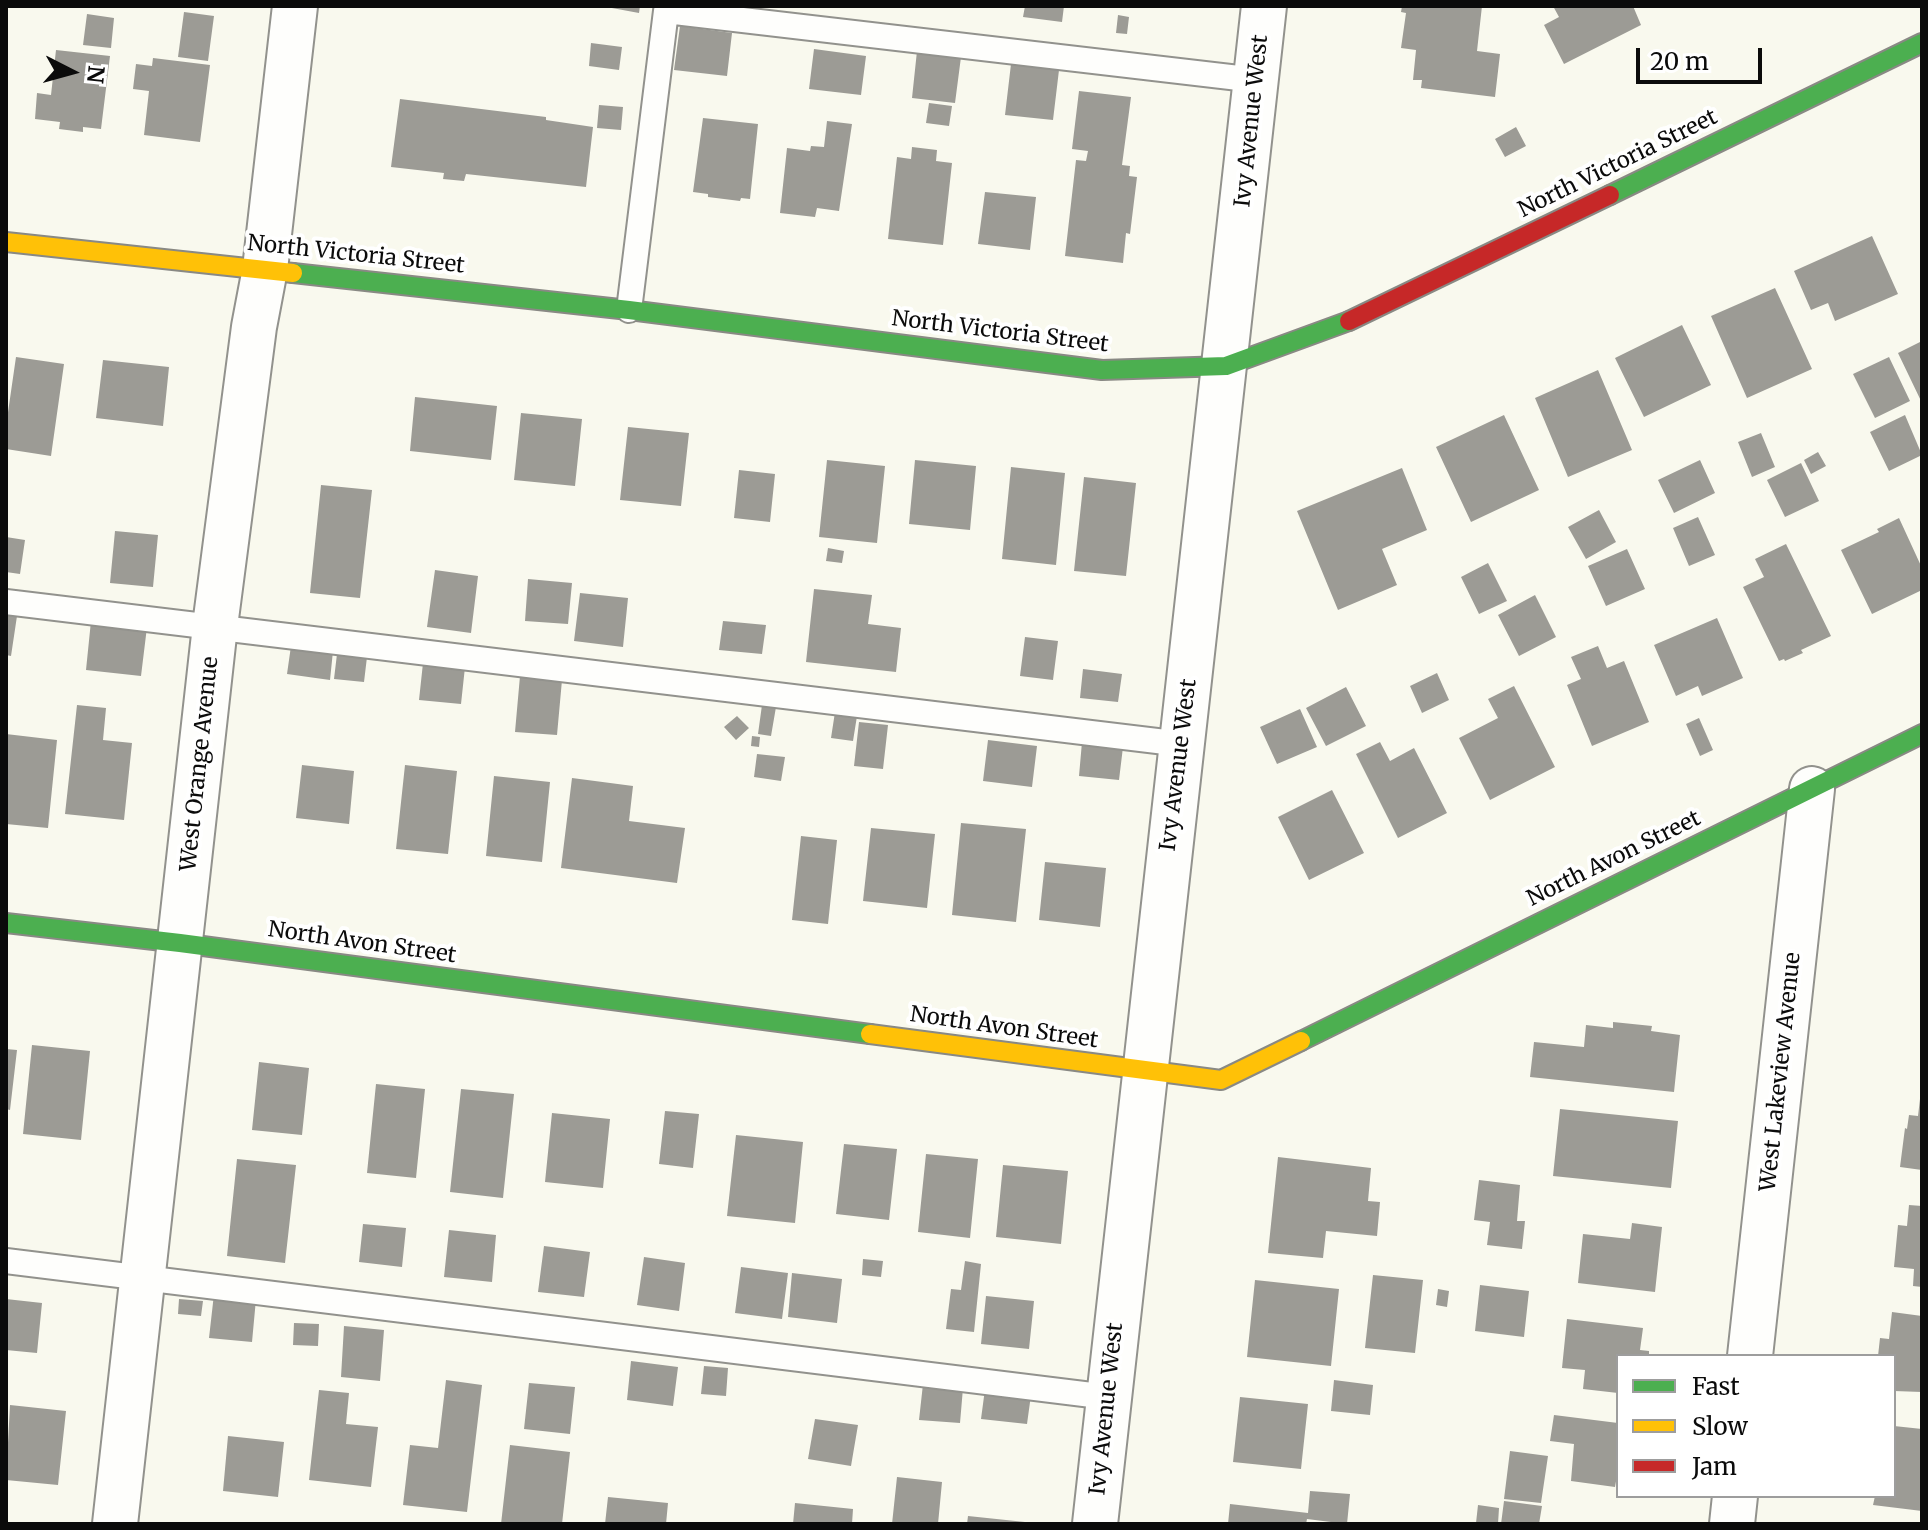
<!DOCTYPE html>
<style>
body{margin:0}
#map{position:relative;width:1928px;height:1530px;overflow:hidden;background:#f9f9ee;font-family:Merriweather,serif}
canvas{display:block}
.frame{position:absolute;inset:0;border:8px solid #0b0b0b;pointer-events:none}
.legend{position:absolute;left:1616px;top:1354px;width:280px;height:144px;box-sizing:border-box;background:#fff;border:2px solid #9d9d9d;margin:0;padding:10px 14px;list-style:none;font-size:24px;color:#0b0b0b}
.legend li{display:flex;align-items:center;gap:16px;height:40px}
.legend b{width:40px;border:2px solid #9d9d9d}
.north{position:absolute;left:32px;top:32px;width:80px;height:80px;-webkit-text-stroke:6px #fff;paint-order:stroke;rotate:96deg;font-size:22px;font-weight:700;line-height:32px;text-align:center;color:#0b0b0b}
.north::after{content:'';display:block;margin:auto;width:28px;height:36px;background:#0b0b0b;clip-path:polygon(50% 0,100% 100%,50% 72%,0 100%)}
.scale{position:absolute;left:1636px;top:48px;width:126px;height:36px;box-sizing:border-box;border:4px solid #0b0b0b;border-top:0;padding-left:10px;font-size:24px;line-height:28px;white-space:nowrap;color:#0b0b0b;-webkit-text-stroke:6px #fff;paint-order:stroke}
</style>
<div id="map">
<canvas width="1928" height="1530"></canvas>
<div class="frame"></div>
<ul class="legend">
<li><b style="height:10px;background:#4caf50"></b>Fast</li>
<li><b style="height:10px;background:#ffc107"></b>Slow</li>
<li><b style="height:10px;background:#c62828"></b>Jam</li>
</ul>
<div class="north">N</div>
<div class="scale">20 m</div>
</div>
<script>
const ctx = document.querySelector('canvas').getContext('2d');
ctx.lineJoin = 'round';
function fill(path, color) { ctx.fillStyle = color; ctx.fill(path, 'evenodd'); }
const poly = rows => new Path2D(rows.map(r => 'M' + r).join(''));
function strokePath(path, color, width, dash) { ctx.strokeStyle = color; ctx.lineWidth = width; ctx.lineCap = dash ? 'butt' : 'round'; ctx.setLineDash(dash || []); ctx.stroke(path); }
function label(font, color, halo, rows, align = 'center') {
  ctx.font = font + ' Merriweather,serif'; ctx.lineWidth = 8; ctx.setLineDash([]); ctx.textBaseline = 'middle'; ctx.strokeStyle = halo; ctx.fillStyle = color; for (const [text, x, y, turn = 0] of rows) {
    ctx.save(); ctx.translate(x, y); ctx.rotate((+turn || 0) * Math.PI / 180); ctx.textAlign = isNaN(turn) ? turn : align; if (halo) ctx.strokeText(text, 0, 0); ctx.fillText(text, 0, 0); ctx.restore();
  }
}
fill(poly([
 [601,6,640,6,639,13],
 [1025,6,1064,6,1062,22,1023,17],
 [1402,6,1482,6,1477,51,1500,54,1495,97,1421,88,1422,80,1413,80,1416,50,1401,48,1406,13,1401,12],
 [1553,6,1633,6,1641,25,1564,64,1544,25,1559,17],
 [184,12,214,16,208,61,178,57],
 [87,14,114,18,111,48,83,45],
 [1118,15,1129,17,1127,34,1116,33],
 [680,26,732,33,727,76,674,70],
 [591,43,622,47,619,70,589,66],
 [814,49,866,56,861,95,809,89],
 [56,50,110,56,101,129,83,127,83,132,59,129,60,122,35,119,37,93,51,95],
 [917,51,961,57,955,103,912,98],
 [153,58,210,65,200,142,144,135,149,91,133,89,136,64,152,66],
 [1011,64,1059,70,1053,120,1005,115],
 [1079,91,1131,97,1122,165,1130,166,1129,176,1137,177,1130,234,1126,233,1123,263,1065,256,1076,160,1086,161,1088,151,1072,149],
 [400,99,546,117,546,120,593,127,586,187,466,174,464,181,443,179,444,173,391,167],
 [929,103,952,106,949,126,926,123],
 [599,105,623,107,621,130,597,128],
 [703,118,758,124,750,199,741,198,740,201,708,197,708,194,693,192],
 [827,121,852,124,839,211,817,208,815,217,780,213,787,148,810,151,811,146,824,147],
 [1516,127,1526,146,1505,157,1495,139],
 [912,147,937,150,936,161,952,163,943,245,888,239,897,157,911,159],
 [985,192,1036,197,1030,250,978,244],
 [1872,236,1898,294,1835,321,1828,303,1811,310,1794,271],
 [1775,288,1812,369,1747,398,1711,316],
 [1682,325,1711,385,1644,417,1615,358],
 [1922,341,1922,403,1898,353],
 [16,357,64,364,51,456,6,449,6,426],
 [1889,357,1910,401,1875,418,1853,374],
 [103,360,169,367,163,426,96,418],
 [1598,370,1632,450,1568,477,1535,398],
 [415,397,497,406,491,460,410,451],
 [521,413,582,419,575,486,514,480],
 [1504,415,1539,490,1471,522,1436,447],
 [1905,415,1922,455,1889,471,1870,432],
 [628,427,689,433,681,506,620,500],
 [1761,433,1775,467,1752,477,1738,442],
 [1818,452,1826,466,1811,474,1804,460],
 [827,460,885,466,877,543,819,537],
 [915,460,976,466,970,530,909,524],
 [1700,460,1715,493,1674,513,1658,480],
 [1801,463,1819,501,1785,517,1767,480],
 [1011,467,1065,473,1056,565,1002,559],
 [1402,468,1427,530,1382,549,1397,585,1338,610,1297,511],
 [739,470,775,474,770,522,734,518],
 [1084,477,1136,483,1126,576,1074,571],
 [321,485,372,490,360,598,310,593],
 [1599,510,1616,542,1586,559,1568,527],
 [1698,517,1715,555,1689,566,1673,528],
 [1899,518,1922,568,1922,590,1872,614,1841,550,1879,532,1877,529],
 [115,531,158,535,153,587,110,583],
 [6,537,25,540,20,574,6,572],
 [1786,544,1831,636,1801,650,1803,653,1785,661,1784,659,1779,661,1743,587,1764,577,1755,559],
 [828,548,844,551,842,563,826,561],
 [1627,549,1645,589,1606,606,1588,566],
 [1488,563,1507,601,1479,614,1461,577],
 [435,570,478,576,471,633,427,627],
 [528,579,572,583,568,624,525,621],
 [814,589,872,595,868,624,901,628,896,672,806,662],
 [580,593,628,598,623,647,574,641],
 [1535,595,1556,637,1519,656,1498,615],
 [6,614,17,616,11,656,6,655],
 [1717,618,1743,678,1702,696,1698,686,1676,696,1654,645],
 [91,621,147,627,141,676,86,670],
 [723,621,766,625,762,654,719,650],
 [1025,637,1058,641,1053,680,1020,676],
 [291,646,333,651,330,680,287,674],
 [1598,646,1607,668,1624,661,1649,722,1592,746,1567,685,1581,679,1571,657],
 [337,654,367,657,364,682,334,679],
 [423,663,465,667,461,704,419,700],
 [1083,669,1122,674,1118,702,1080,698],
 [1437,673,1449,700,1422,713,1410,686],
 [520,676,562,680,557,735,515,732],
 [1514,686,1555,767,1490,800,1459,738,1498,718,1488,699],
 [1346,687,1366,726,1326,746,1306,708],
 [77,705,106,708,103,740,132,743,124,820,65,814],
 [762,705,776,707,771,736,758,734],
 [1300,709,1317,747,1277,764,1260,727],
 [835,712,857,716,853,741,831,738],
 [737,716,749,728,736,740,724,727],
 [1699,718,1713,750,1700,756,1686,724],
 [859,722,888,725,883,769,854,766],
 [6,734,57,740,48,828,6,824],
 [752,736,760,737,759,747,751,746],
 [988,740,1037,746,1032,787,983,781],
 [1082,742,1123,747,1119,780,1079,776],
 [1380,742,1390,761,1414,748,1447,813,1398,838,1356,754],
 [757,754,785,757,781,781,754,777],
 [302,765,354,771,349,824,296,818],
 [405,765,457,771,448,854,396,849],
 [494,776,550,782,542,862,486,856],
 [572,778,633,786,629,821,685,828,677,883,561,868],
 [1332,790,1364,853,1309,880,1278,817],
 [961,823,1026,829,1016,922,952,915],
 [871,828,935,834,927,908,863,901],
 [801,836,837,840,828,924,792,920],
 [1045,862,1106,868,1100,927,1039,920],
 [1613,1022,1652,1026,1651,1031,1680,1035,1674,1092,1530,1077,1534,1042,1584,1047,1586,1025,1613,1028],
 [32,1045,90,1051,81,1140,23,1134],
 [6,1049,17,1050,10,1110,6,1109],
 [259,1062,309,1068,302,1135,252,1130],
 [376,1084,425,1089,416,1178,367,1173],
 [461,1089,514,1094,503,1198,450,1192],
 [1920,1099,1922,1170,1900,1167,1905,1128,1907,1129,1909,1115,1918,1116],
 [1560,1109,1678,1121,1671,1188,1553,1176],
 [665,1111,699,1114,693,1168,659,1164],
 [552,1113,610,1119,603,1188,545,1182],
 [736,1135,803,1142,795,1223,727,1216],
 [844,1144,897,1149,889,1220,836,1214],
 [926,1154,978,1159,970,1238,918,1232],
 [1278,1157,1371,1168,1368,1201,1380,1202,1377,1236,1326,1231,1323,1258,1268,1253],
 [237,1159,296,1165,285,1263,227,1256],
 [1003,1165,1068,1171,1061,1244,996,1237],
 [1479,1180,1520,1185,1517,1221,1525,1221,1522,1249,1487,1245,1490,1222,1474,1220],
 [1909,1205,1922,1206,1922,1287,1913,1286,1914,1269,1894,1267,1898,1225,1907,1226],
 [1632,1223,1662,1227,1655,1292,1578,1283,1583,1234,1630,1239],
 [363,1224,406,1228,402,1267,359,1262],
 [449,1230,496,1235,492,1282,444,1277],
 [544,1246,590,1252,584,1297,538,1292],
 [644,1257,685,1263,679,1311,637,1305],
 [863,1259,883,1261,881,1277,862,1275],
 [965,1261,981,1264,974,1332,946,1329,951,1289,961,1290],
 [741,1267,788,1273,782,1319,735,1313],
 [792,1273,842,1279,837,1323,788,1317],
 [1373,1275,1423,1280,1415,1353,1365,1348],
 [1255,1280,1339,1289,1331,1366,1247,1357],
 [1480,1285,1529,1291,1524,1337,1475,1331],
 [1438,1289,1449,1291,1447,1307,1436,1305],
 [214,1294,256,1299,252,1342,209,1338],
 [986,1296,1034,1301,1029,1349,981,1344],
 [6,1299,42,1303,37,1353,6,1350],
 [179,1299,203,1301,201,1316,178,1314],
 [1892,1312,1922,1316,1922,1392,1894,1391,1894,1356,1878,1356,1880,1338,1889,1339],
 [1567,1319,1643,1328,1640,1350,1649,1351,1649,1356,1618,1356,1618,1393,1583,1389,1585,1370,1562,1368],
 [294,1323,319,1324,318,1346,293,1345],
 [344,1326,384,1330,380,1381,341,1377],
 [631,1361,678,1367,673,1406,627,1400],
 [704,1366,728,1368,726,1396,701,1394],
 [446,1380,482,1385,467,1512,403,1505,410,1445,438,1448],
 [1334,1380,1373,1385,1370,1415,1331,1411],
 [529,1383,575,1387,570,1434,524,1429],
 [923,1384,963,1388,960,1423,919,1420],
 [985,1389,1031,1395,1027,1424,981,1419],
 [319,1390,349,1393,346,1424,378,1427,371,1487,309,1480],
 [1240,1397,1308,1404,1301,1469,1233,1462],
 [10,1405,66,1411,58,1485,6,1480],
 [1554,1415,1618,1423,1618,1470,1615,1487,1571,1481,1574,1444,1550,1441],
 [815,1419,858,1425,851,1466,808,1459],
 [1894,1426,1922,1429,1922,1511,1873,1505,1875,1496,1894,1496],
 [228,1436,284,1442,278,1497,223,1491],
 [510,1445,570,1452,562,1524,501,1524],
 [1510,1451,1548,1456,1541,1503,1504,1499],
 [897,1477,942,1482,938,1524,892,1524],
 [1310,1491,1350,1494,1347,1524,1307,1519,1306,1524,1228,1524,1230,1504,1308,1513],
 [608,1497,668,1503,666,1524,605,1524],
 [1504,1501,1542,1506,1539,1524,1501,1524],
 [795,1503,853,1509,852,1524,793,1524],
 [1478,1505,1499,1508,1498,1524,1476,1523],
 [968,1516,1025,1522,1025,1524,967,1524]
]), '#9c9b95');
const lane = poly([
 [629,310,666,11,1256,80],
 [6,602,1182,744],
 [6,1261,1108,1397]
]);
const street = poly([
 [1750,1356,1812,789],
 [115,1524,215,626,254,327,265,269,295,6],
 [1095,1524,1264,6],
 [1732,1524,1735,1496]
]);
const fast = poly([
 [1610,195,1922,43],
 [293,273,629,310,1102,370,1226,366,1349,321],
 [6,923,180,943,870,1034],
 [1301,1041,1922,734]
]);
const slow = poly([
 [6,242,293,273],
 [870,1034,1221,1080,1301,1041]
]);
const jam = poly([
 [1349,321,1610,195]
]);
strokePath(lane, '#92928d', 28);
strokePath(street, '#92928d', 48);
strokePath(fast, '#898984', 22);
strokePath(slow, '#898984', 22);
strokePath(jam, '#898984', 22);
strokePath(lane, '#fefefc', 24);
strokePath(street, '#fefefc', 44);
strokePath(fast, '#4caf50', 18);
strokePath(slow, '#ffc107', 18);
strokePath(jam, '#c62828', 18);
label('22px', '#0b0b0b', '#fff', [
 ["Ivy Avenue West",1252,121,-84],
 ["North Victoria Street",1618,164,-26],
 ["North Victoria Street",356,255,6],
 ["North Victoria Street",1000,332,7],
 ["West Orange Avenue",200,764,-84],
 ["Ivy Avenue West",1179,765,-83],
 ["North Avon Street",1614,859,-26],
 ["North Avon Street",362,943,8],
 ["North Avon Street",1004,1028,8],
 ["West Lakeview Avenue",1781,1072,-84],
 ["Ivy Avenue West",1107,1409,-84]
]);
</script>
